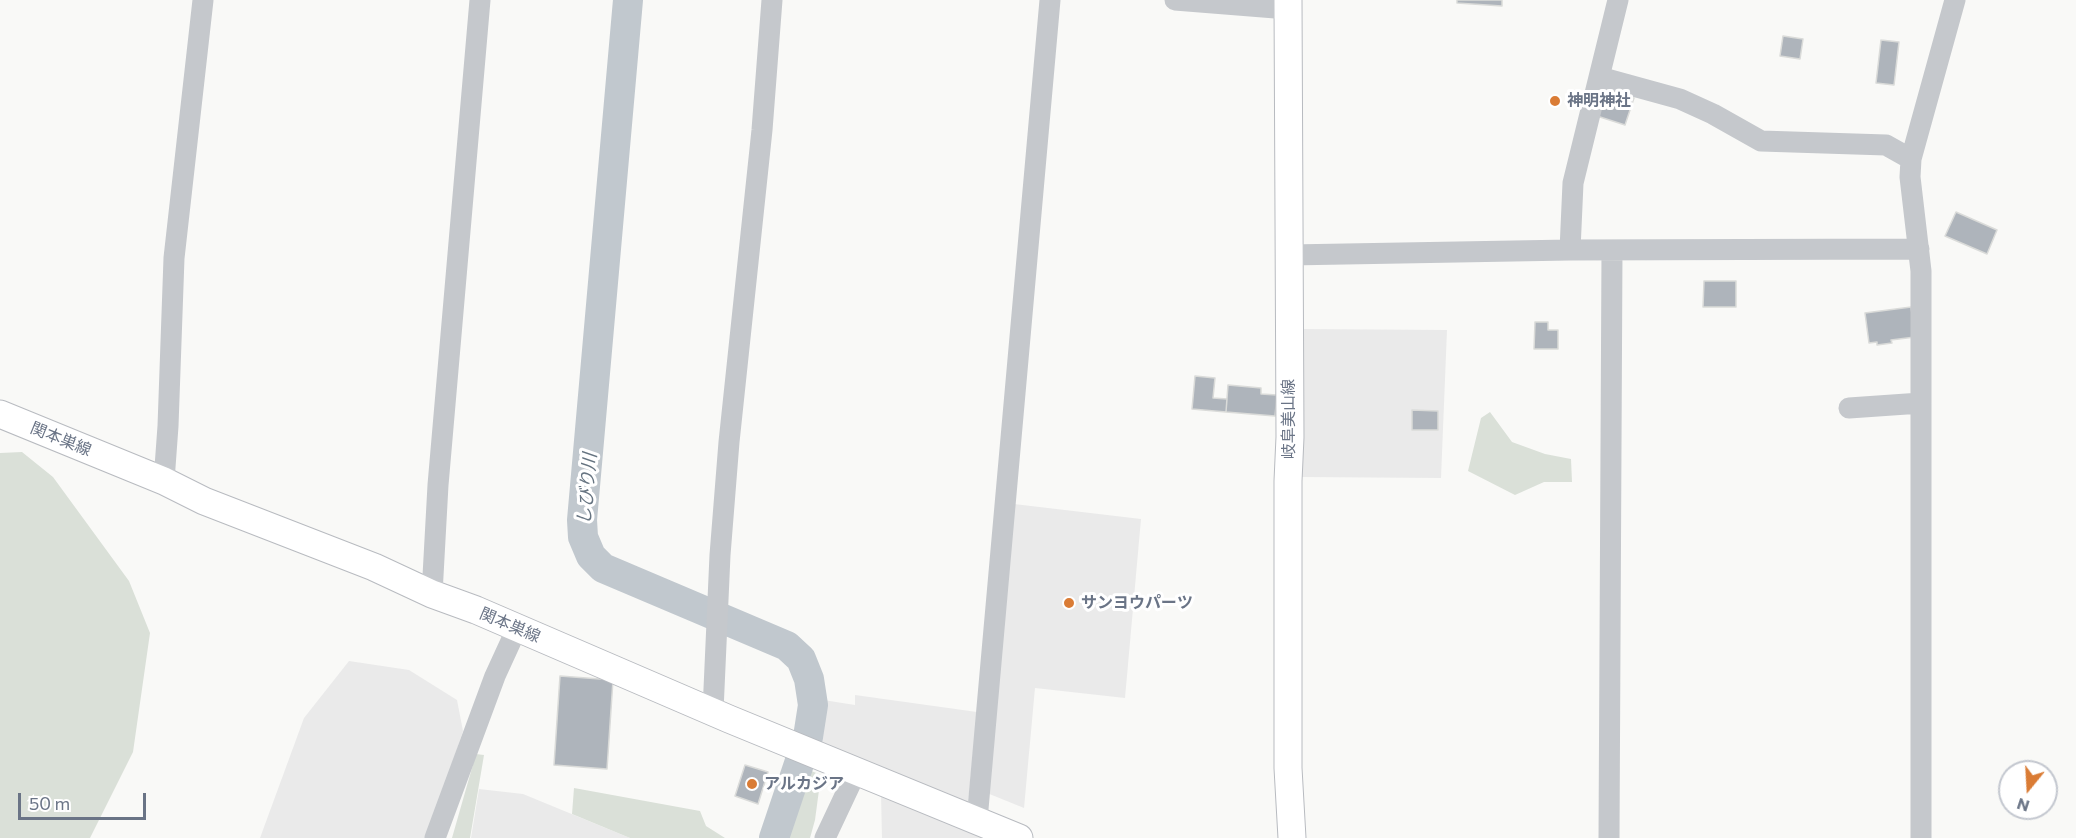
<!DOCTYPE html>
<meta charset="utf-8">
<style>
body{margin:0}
#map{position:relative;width:2076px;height:838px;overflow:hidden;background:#f9f9f7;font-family:Commissioner,sans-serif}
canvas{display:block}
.north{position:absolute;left:1998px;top:760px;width:60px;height:60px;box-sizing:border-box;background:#fff;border:2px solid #c3c7cf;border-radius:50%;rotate:198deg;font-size:16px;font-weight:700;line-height:24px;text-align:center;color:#6a7486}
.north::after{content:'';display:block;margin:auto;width:21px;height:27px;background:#da7c35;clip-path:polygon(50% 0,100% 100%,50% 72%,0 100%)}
.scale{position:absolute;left:18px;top:793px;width:128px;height:27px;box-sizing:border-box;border:3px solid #6a7486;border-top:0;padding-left:8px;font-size:18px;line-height:21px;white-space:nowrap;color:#6a7486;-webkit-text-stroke:4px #fff;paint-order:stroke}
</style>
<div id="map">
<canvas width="2076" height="838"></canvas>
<div class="north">N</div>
<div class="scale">50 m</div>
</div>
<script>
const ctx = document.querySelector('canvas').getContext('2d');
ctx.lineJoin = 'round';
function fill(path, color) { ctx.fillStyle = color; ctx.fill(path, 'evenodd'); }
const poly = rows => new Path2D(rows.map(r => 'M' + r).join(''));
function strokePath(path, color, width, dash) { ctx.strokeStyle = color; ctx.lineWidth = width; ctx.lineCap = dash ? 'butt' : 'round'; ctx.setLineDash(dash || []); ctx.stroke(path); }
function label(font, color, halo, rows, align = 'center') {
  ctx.font = font + ' Commissioner,"Noto Sans JP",sans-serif'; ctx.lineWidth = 6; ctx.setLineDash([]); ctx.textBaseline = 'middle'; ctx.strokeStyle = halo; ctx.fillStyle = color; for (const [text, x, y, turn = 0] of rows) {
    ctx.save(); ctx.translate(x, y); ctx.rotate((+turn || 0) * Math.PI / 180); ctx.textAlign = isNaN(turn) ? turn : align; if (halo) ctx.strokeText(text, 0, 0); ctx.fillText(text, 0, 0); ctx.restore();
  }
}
fill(poly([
 [1300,329,1447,330,1441,478,1301,477],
 [1014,504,1141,519,1125,698,1035,688,1024,808,987,793],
 [349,661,409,670,457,700,463,731,428,838,260,838,304,718],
 [855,695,977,712,968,803,814,742,817,699,855,705],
 [479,789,523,794,630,838,471,838],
 [881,794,982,836,982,838,882,838]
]), '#eaeaea');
fill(poly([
 [1490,412,1512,442,1545,454,1571,459,1572,482,1544,482,1515,495,1468,471,1481,418],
 [22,452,53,477,129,581,150,633,133,752,90,838,0,838,0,453],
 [476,754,484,755,470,838,452,838],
 [802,767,821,775,815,820,810,838,785,838],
 [574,788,700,811,706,826,725,838,630,838,572,814]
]), '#dae0d8');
strokePath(poly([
 [628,0,582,520,583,537,591,556,603,568,787,646,801,659,809,679,813,705,808,737,774,838]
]), '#c1c8ce', 30);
const building = poly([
 [1457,0,1502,0,1502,6,1457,3,1457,0],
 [1783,36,1803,39,1800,59,1780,56,1783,36],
 [1881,40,1899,42,1894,85,1876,83,1881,40],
 [1605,90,1634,98,1625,125,1597,116,1605,90],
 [1956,212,1997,230,1987,254,1945,236,1956,212],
 [1704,281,1736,281,1736,307,1703,307,1704,281],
 [1911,307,1915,337,1891,340,1892,343,1877,345,1877,342,1869,343,1865,313,1911,307],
 [1535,322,1548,322,1548,330,1558,330,1558,349,1534,349,1535,322],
 [1195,376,1215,378,1213,398,1227,399,1226,412,1192,409,1195,376],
 [1228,385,1261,388,1261,394,1277,395,1275,416,1226,412,1228,385],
 [1412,410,1438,411,1438,430,1412,430,1412,410],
 [560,676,613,680,607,769,554,765,560,676],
 [745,765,768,772,758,804,735,796,745,765]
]);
fill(building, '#aeb4bb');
strokePath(building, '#dadbd9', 1.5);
const major = poly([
 [1288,0,1290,437,1288,481,1288,768,1292,838],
 [0,414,164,481,204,501,374,567,432,594,476,610,729,719,1019,838]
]);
strokePath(major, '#b8bbc0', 29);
strokePath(poly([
 [1175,0,1288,9],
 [1600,77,1680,99,1713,114,1761,141,1886,145,1911,159],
 [1570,250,1573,183,1618,0],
 [1289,255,1570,250,1919,249],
 [1849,408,1921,403],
 [164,481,168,426,174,258,203,0],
 [432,594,438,485,480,0],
 [713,711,720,555,729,442,762,130,772,0],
 [977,820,1050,0],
 [435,838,495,676,517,628],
 [825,838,857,770],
 [1609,838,1612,250],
 [1921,838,1921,271,1910,177,1911,159,1955,0]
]), '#c5c8cc', 21);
strokePath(major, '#fff', 27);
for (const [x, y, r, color] of [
 [1555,101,6,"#da7c35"],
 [1069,603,6,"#da7c35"],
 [752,784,6,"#da7c35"]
]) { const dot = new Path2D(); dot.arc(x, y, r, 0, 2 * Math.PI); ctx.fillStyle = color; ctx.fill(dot); strokePath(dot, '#fff', 2); }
label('bold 16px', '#6a7486', '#fff', [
 ["神明神社",1567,101],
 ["サンヨウパーツ",1081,603],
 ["アルカジア",764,784]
], 'left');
label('16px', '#6a7486', '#fff', [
 ["岐阜美山線",1289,419,-90],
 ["関本巣線",61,439,22],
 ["関本巣線",510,625,23]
]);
label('italic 18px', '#667481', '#fff', [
 ["しびり川",587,489,-85]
]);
</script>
